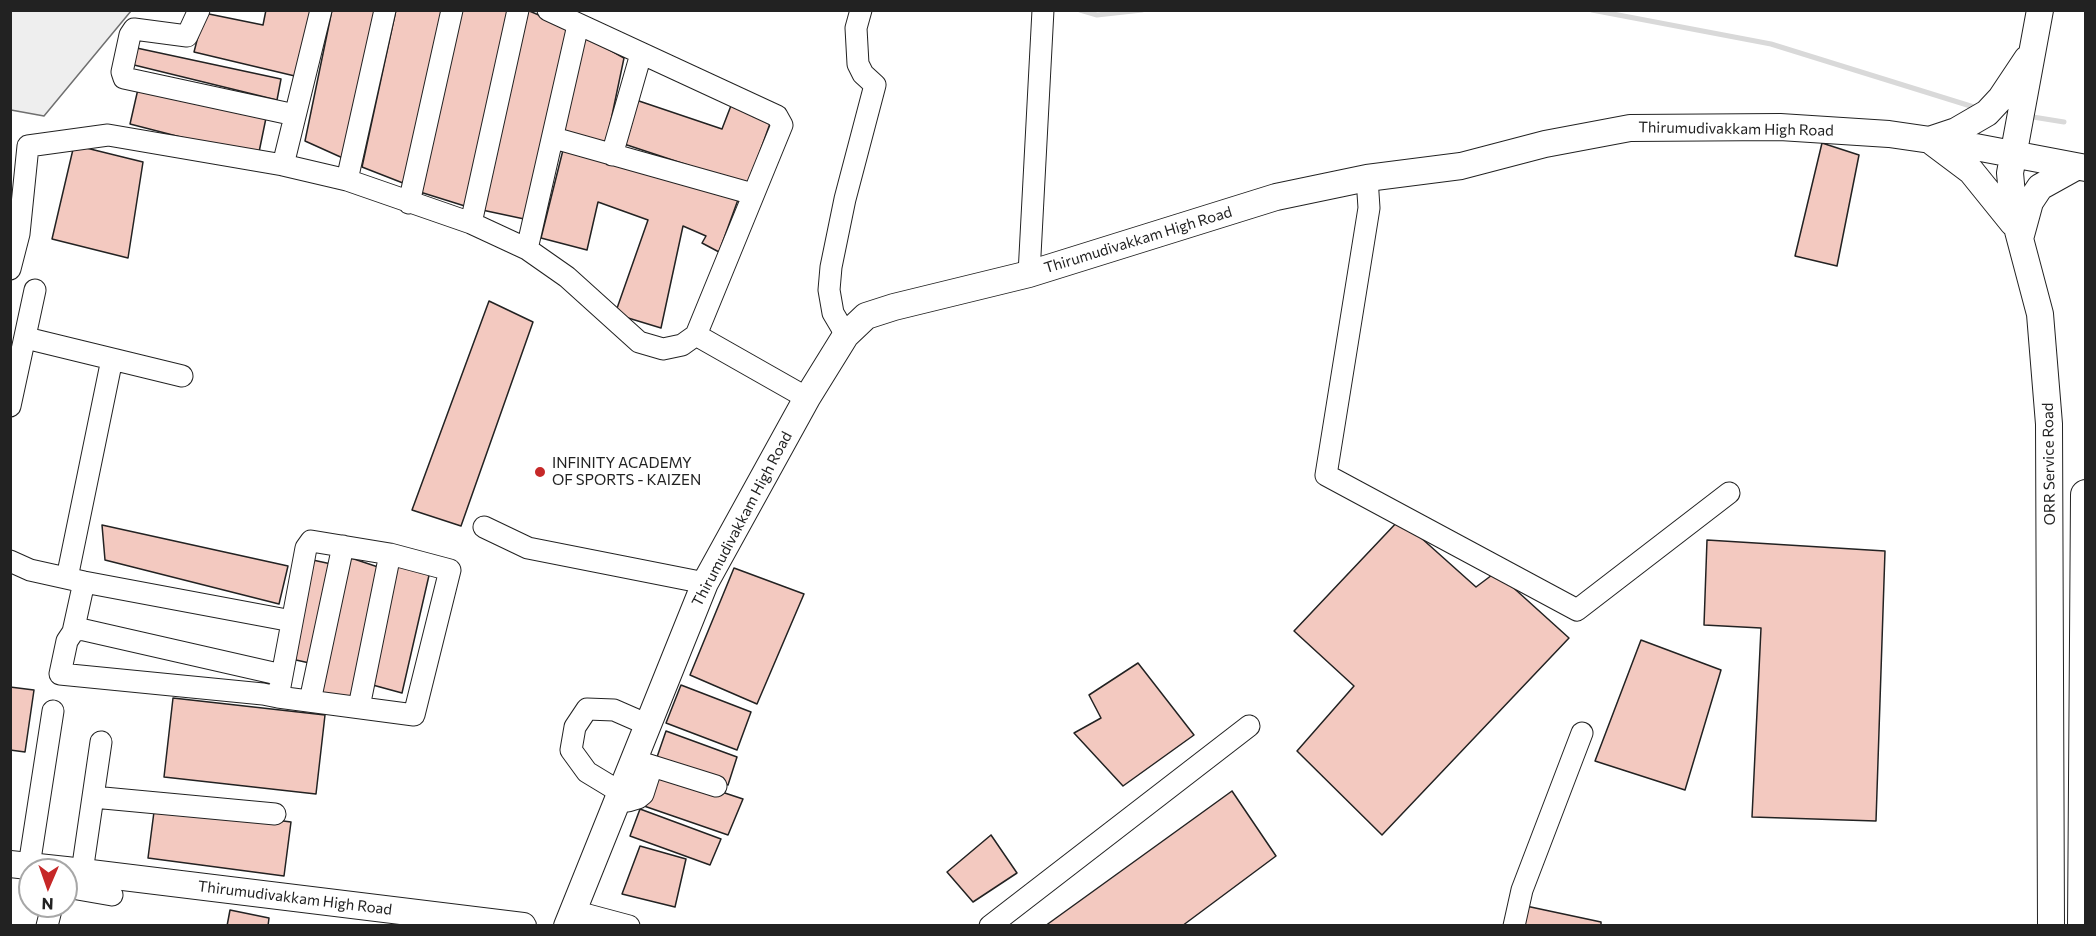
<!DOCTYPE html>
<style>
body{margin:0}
#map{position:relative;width:2096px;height:936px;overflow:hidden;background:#fff;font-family:Commissioner,sans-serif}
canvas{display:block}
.frame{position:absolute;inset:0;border:12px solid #222;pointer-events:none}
.north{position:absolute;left:18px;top:858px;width:60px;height:60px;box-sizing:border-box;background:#fff;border:2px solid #a7a7a7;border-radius:50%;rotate:182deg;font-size:16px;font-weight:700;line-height:24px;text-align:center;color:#222}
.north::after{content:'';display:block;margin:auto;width:21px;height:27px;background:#c62828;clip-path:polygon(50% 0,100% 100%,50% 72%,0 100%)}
</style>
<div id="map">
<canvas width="2096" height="936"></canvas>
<div class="frame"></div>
<div class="north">N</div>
</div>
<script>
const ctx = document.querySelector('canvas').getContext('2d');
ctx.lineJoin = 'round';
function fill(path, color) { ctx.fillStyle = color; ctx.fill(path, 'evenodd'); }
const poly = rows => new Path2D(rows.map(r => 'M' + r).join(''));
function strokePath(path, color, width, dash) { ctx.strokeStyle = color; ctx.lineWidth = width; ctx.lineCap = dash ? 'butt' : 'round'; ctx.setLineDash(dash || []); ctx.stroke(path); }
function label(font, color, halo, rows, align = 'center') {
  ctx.font = font + ' Commissioner,sans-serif'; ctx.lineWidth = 4.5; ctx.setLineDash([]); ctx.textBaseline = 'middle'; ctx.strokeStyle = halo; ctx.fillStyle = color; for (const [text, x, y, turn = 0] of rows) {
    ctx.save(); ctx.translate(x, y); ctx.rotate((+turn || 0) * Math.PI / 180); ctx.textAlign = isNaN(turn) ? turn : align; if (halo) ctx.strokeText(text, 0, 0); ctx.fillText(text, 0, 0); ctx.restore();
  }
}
const green = poly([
 [10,11,11,10,131,11,44,116,11,110,10,11]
]);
fill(green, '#eee');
strokePath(green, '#6f6f6f', 1.5);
strokePath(poly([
 [1080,10,1097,15,1142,10],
 [1592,10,1771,44,1977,108],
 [2033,117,2064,122]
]), '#d9d9d9', 5);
const building = poly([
 [266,10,311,10,299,77,194,52,204,13,263,25,266,10],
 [332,10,376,10,345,159,305,141,332,10],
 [396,10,443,10,408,185,362,167,396,10],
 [460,10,509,10,468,207,420,192,460,10],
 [527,10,567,27,529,220,482,210,527,10],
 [583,35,624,58,606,144,561,130,583,35],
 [132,47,281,79,277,100,130,64,132,47],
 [138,89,266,118,258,157,130,124,138,89],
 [636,100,722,129,732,103,772,118,748,185,621,143,636,100],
 [1822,143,1859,155,1837,266,1795,256,1822,143],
 [74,145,143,162,128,258,52,239,74,145],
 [563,150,739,197,719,252,702,243,706,236,683,226,661,328,615,314,648,220,598,202,587,250,541,238,563,150],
 [489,301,533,322,461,526,412,510,489,301],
 [1400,519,1476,587,1496,572,1569,638,1382,835,1297,751,1354,686,1294,631,1400,519],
 [102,525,288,566,279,604,105,560,102,525],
 [1707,540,1885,551,1876,821,1752,817,1761,628,1704,625,1707,540],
 [348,557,381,568,355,698,318,694,348,557],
 [308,559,336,565,314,664,287,658,308,559],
 [395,562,430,571,402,693,369,684,395,562],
 [734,568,804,594,757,704,690,675,734,568],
 [1641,640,1721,670,1685,790,1595,761,1641,640],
 [1138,663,1194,735,1123,786,1074,733,1101,718,1089,695,1138,663],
 [681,685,751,712,737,750,666,723,681,685],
 [10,687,34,690,25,752,10,750,10,687],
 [173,698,325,715,316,794,164,777,173,698],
 [666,731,737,757,728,785,656,760,666,731],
 [658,771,743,799,728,835,644,806,658,771],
 [1232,791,1276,856,1182,926,1045,926,1232,791],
 [155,804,291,822,284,876,148,858,155,804],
 [640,809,721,839,710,865,630,836,640,809],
 [991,835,1017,873,973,902,947,872,991,835],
 [640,846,686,859,675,907,622,894,640,846],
 [1526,906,1601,922,1601,926,1522,926,1526,906],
 [230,910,269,918,268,926,227,926,230,910]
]);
fill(building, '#f3c9c0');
strokePath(building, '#222', 1.5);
const minor = poly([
 [199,10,187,36,134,29,130,35,122,72,124,78,295,115],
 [554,138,753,194],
 [612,155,641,54],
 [283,165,321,10],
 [1367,178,1369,208,1326,475,1577,610,1729,493],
 [347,180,385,10],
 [409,203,452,10],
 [471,223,518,10],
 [527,249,578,25],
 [10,269,19,234,28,146,108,135,283,165,347,180,471,223,527,249,567,277,639,342,663,349,682,345,696,335,782,125,777,116,548,10],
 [1029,274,1043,10],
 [696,335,807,398],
 [846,335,833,313,829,290,831,267,845,199,875,85,863,74,858,64,856,28,861,10],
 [26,338,182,376],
 [10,406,35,290],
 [484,527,528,548,705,583],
 [10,561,30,570,84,582,292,621],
 [67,578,112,359],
 [73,632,84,582],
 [278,697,306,548,311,541,390,554,450,570,414,715,278,697,263,694,60,674,67,641,73,632,80,629,282,675],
 [310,701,343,546],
 [359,707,390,554],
 [633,760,716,786],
 [620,792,587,772,571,750,575,727,587,709,614,710,646,724],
 [93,797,275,814],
 [617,798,628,801,638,798,643,794,652,766],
 [29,866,53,711],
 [82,872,101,742],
 [66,887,112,895],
 [573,911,629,926],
 [47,926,52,906],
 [990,926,1249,726],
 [1514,926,1522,890,1582,733]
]);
const major = poly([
 [2040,10,2010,173,2014,216,2040,314,2049,424,2051,926],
 [1932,139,1956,131,1987,113,2001,98,2027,59],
 [1931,141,1971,171,2013,223],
 [2021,235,2030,202,2040,187,2076,167],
 [10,864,66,870],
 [66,870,523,926],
 [567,926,705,583,807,398,846,335,866,316,894,307,1029,274,1276,197,1367,178,1461,166,1545,144,1630,128,1780,127,1889,134,1965,145,2086,168]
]);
const highway = poly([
 [2083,926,2086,495]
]);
strokePath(minor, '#222', 23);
strokePath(major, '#222', 28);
strokePath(highway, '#222', 32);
strokePath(minor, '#fff', 21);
strokePath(major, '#fff', 26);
strokePath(highway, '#fff', 30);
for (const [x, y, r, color] of [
 [540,472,6,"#c62828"]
]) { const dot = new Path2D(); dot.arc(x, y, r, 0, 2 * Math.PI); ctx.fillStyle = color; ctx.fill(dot); strokePath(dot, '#fff', 2); }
label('15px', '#222', '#fff', [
 ["Thirumudivakkam High Road",1736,129,1],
 ["Thirumudivakkam High Road",1138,240,-17],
 ["ORR Service Road",2049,464,-91],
 ["Thirumudivakkam High Road",742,519,-62],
 ["Thirumudivakkam High Road",295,898,7]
]);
label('15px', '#222', '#fff', [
 ["INFINITY ACADEMY",552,463],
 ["OF SPORTS - KAIZEN",552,480]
], 'left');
</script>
